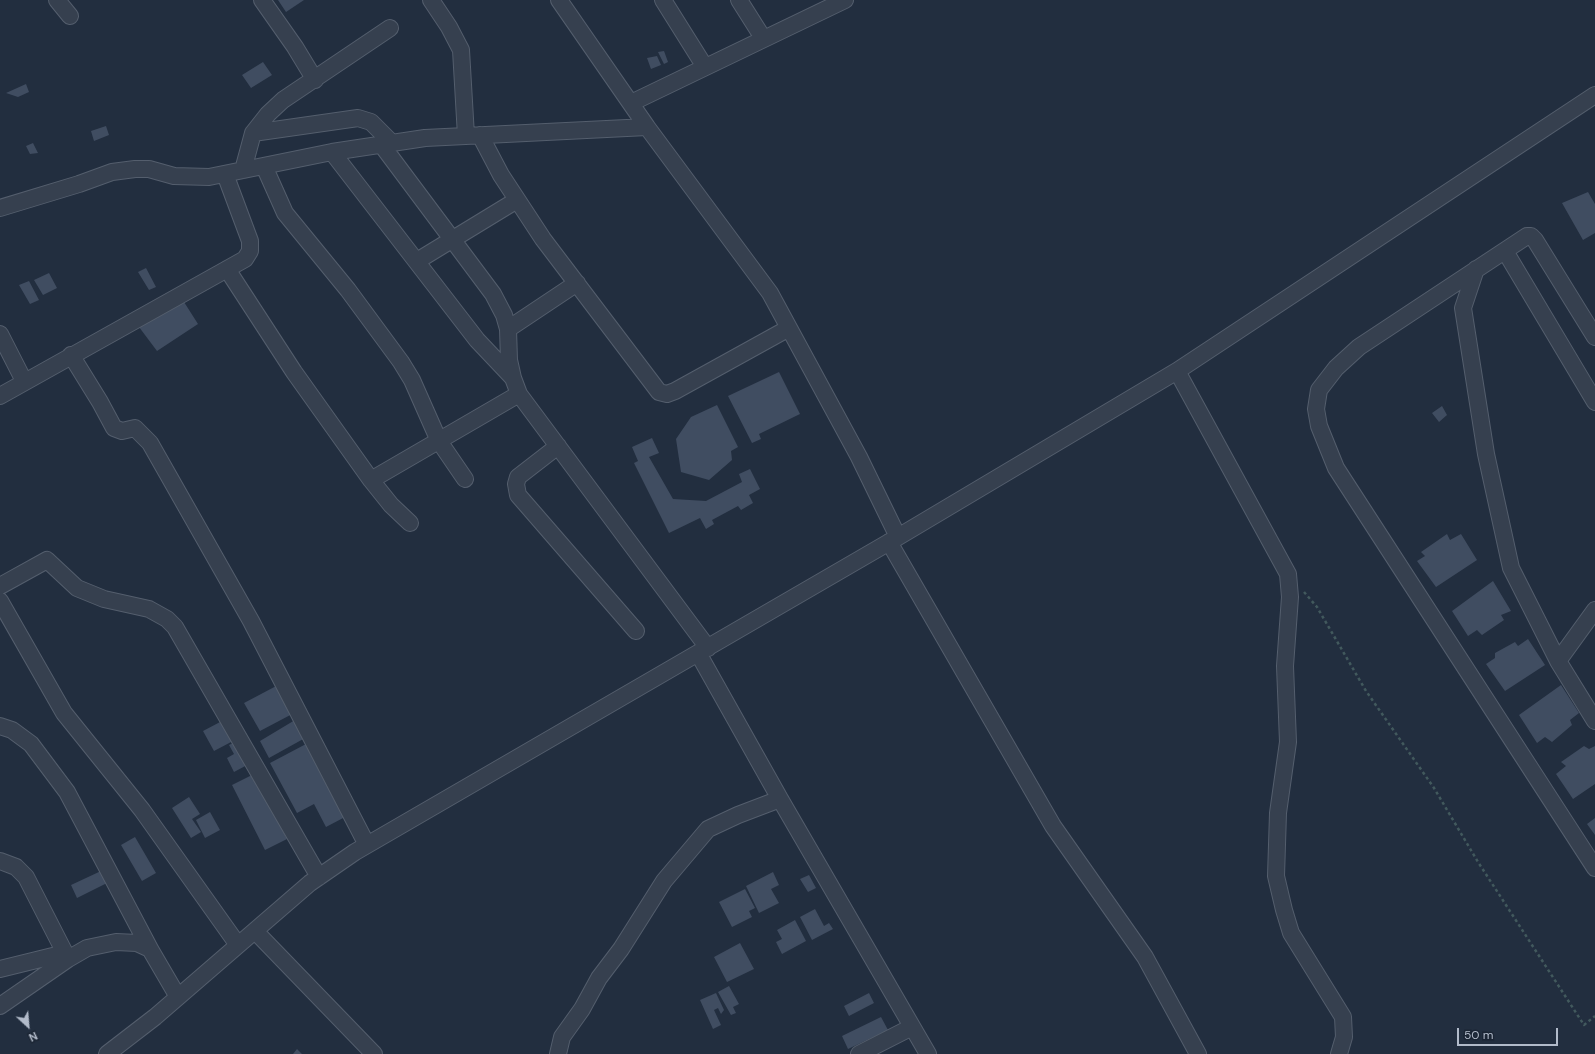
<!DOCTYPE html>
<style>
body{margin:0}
#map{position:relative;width:1595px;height:1054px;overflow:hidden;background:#222e3f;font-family:"DM Sans",sans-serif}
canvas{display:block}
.north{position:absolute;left:8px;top:1006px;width:40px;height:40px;-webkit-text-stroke:3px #1b2534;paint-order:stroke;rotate:154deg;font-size:11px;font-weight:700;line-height:16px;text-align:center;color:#b2bbca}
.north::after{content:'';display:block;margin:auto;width:14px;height:18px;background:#b2bbca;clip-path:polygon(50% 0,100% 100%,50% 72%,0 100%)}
.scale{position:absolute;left:1457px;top:1028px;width:101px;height:18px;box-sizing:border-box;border:2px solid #b2bbca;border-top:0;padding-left:5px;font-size:12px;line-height:14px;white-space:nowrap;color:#b2bbca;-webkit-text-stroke:3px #1b2534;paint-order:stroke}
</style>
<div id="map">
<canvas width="1595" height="1054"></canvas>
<div class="north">N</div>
<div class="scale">50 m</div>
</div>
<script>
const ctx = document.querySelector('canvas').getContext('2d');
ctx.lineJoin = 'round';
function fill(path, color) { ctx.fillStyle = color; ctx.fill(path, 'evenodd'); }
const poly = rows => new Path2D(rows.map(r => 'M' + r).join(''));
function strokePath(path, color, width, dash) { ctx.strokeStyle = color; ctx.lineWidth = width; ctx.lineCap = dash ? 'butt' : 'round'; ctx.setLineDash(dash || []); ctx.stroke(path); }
fill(poly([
 [278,0,304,0,286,12],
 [664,51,668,62,664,64,658,52],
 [657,56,661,65,651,69,647,58],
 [263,62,272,75,251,88,242,75],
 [26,84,29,92,18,97,6,93],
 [106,126,109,135,94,141,91,131],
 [33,143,38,153,30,154,26,146],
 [1588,192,1595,204,1595,233,1583,240,1562,203],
 [146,268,156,287,149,290,138,272],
 [49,273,57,288,43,295,34,280],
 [29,281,39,300,30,304,19,285],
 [184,302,198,324,157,351,139,327],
 [779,372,800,414,759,434,761,439,752,443,728,396],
 [717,405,738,447,731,451,732,460,709,480,681,472,676,439,691,417],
 [1442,406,1447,415,1439,422,1432,413],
 [652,438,659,453,649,457,673,499,706,501,742,482,739,474,750,469,760,489,749,495,753,503,741,510,738,506,712,520,714,524,706,529,700,518,669,533,634,463,638,461,632,447],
 [1447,534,1450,540,1461,534,1477,560,1436,587,1417,561,1425,556,1421,552],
 [1493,581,1511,611,1501,615,1504,620,1482,635,1477,630,1468,636,1452,611],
 [1528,639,1545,665,1505,691,1486,664,1495,658,1495,653,1515,642,1518,646],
 [280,684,296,712,260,731,244,703],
 [1561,685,1579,713,1570,720,1572,725,1552,742,1545,737,1537,743,1519,715],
 [295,720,305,738,269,758,260,741],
 [222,721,233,741,214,751,203,731],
 [237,741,249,764,234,772,227,758,234,754,229,745],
 [306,744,345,817,326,827,314,804,297,813,270,763],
 [1584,746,1589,749,1595,746,1595,784,1573,799,1556,774,1566,766,1561,762],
 [254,774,287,839,265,850,232,785],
 [189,797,200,814,192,819,201,832,191,838,172,808],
 [210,812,220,830,205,838,196,820],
 [1595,818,1595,835,1587,824],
 [135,837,156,873,142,881,121,845],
 [101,871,107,883,77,898,71,885],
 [773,872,779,885,771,889,779,903,759,913,746,886],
 [809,875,816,888,808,892,800,879],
 [745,889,755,908,749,911,752,917,732,927,719,902],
 [815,909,824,926,829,923,833,929,812,940,800,917],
 [795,920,806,941,782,954,776,942,782,939,777,930],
 [740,943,754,969,727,982,714,957],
 [729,986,739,1004,733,1007,736,1013,731,1015,718,992],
 [716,993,724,1010,721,1014,718,1008,714,1010,721,1025,713,1029,700,1000],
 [869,993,874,1003,849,1016,844,1006],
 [881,1017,888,1030,848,1049,842,1036],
 [297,1049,302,1054,293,1054]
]), '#404d61');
const minor = poly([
 [57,0,70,16],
 [262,0,295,47,315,80],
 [431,0,449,27,461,50,466,136],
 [559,0,647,127,770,293,859,457,898,537],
 [663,0,705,67],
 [739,0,763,38],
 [631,103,845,0],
 [253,133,358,118,371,122,391,142],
 [480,135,501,175,543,239,659,392,667,394,675,391,789,328],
 [381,144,493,294,504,315,508,329,509,360,513,378,519,394,708,648],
 [332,152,477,340,513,378],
 [264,166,285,213,348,290,401,362,412,380,439,441,465,479],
 [243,170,253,133,268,114,283,100,390,28],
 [0,208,79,184,112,172,135,169,149,169,174,176,209,177,332,152,425,138,647,127],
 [1505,251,1595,402],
 [417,261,517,200],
 [227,269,294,372,371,480,391,505,410,523],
 [1476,269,1463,308,1486,454,1511,568,1558,661,1595,721],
 [508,329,577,283],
 [0,334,24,381],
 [1595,337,1535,240,1531,236,1527,236,1359,347,1336,368,1319,390,1316,409,1319,426,1336,468,1595,868],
 [71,355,100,402,114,428,122,431,135,428,150,443,251,621,367,845],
 [1177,371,1288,574,1290,597,1285,666,1288,742,1278,813,1276,876,1284,910,1291,933,1343,1017,1344,1037,1339,1054],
 [0,396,245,259,250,251,250,241,225,174],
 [558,446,518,477,516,484,518,495,636,631],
 [371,480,519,394],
 [889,542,1053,826,1145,957,1198,1054],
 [0,586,47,560,77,588,104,599,149,609,167,619,175,627,319,877],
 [0,601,64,713,142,810,238,945],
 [698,653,780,799,928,1054],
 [1558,661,1595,610],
 [0,726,12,730,31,744,67,792,150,949],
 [0,861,16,867,26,877,68,959],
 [255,931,374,1054],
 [0,969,65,953],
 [0,1006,68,959,87,948,116,942,137,943,150,949,178,997],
 [107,1054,155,1017,310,883,355,852,898,537,1177,371,1595,95],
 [558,1054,562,1037,582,1009,599,978,621,949,664,881,708,829,738,815,780,799],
 [859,1054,912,1027]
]);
strokePath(minor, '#545e6d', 18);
strokePath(poly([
 [1304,592,1317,607,1366,691,1434,788,1478,862,1584,1025,1595,1016]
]), '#42595d', 2.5, [3, 3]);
strokePath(minor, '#36404f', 16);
</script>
